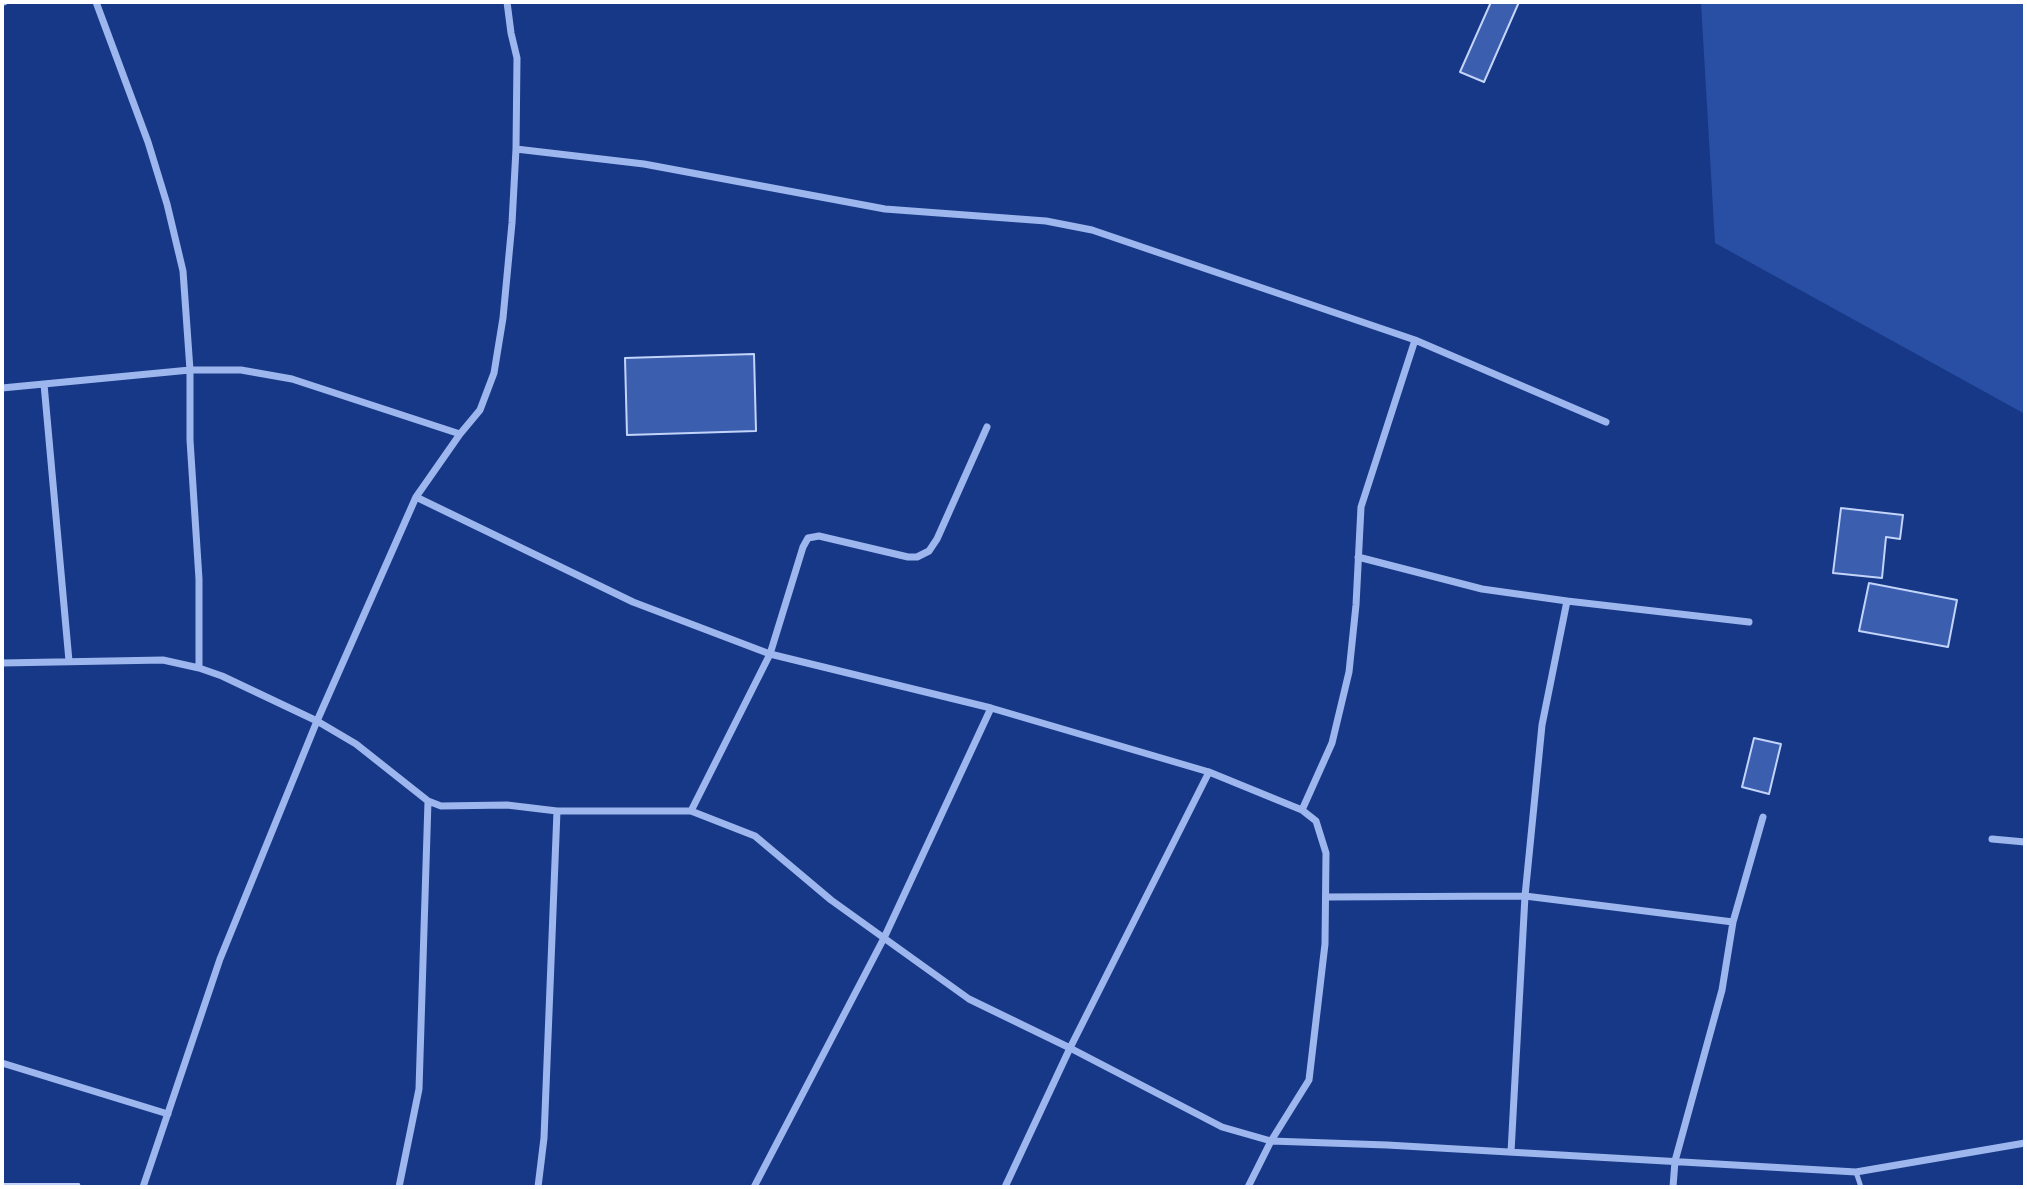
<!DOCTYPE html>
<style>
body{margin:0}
#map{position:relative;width:2027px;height:1189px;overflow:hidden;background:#173886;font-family:"Noto Sans",sans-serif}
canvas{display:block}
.frame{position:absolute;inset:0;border:4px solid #fff;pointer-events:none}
</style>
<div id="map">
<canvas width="2027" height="1189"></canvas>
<div class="frame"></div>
</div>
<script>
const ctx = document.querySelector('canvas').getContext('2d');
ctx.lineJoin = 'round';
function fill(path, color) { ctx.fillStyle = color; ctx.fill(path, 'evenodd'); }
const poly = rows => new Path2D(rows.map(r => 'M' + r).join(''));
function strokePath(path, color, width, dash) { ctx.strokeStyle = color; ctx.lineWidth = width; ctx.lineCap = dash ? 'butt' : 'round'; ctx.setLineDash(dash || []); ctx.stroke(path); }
fill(poly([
 [1701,2,2025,2,2025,414,1715,243]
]), '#294fa5');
const building = poly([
 [1491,2,1519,2,1484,82,1460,72,1491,2],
 [754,354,756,431,627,435,625,358,754,354],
 [1841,508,1903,515,1900,539,1886,537,1882,578,1833,573,1841,508],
 [1869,583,1957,600,1948,647,1859,631,1869,583],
 [1754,738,1781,744,1769,794,1742,787,1754,738],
 [2,1184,79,1184,80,1187,2,1187,2,1184]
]);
fill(building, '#3b5eae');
strokePath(building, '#c3d4fa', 2);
strokePath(poly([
 [1856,1172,1861,1187]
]), '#9db6ed', 5);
strokePath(poly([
 [2,2,4,2],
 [96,2,148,142,167,204,183,271,190,370,190,440,199,579,199,668],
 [516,149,644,164,885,209,1046,221,1092,230,1415,340,1606,422],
 [44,384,69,661],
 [2,388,190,370,241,370,292,379,460,434],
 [416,497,633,602,770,654,991,708,1209,772,1302,810,1316,821,1326,853,1325,944,1309,1080,1271,1141,1387,1145,1856,1172,2025,1143],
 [1358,557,1482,589,1567,601,1749,622],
 [2,663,163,660,199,668,222,676,317,721,356,744,428,801,441,806,507,805,557,811,691,811,755,836,831,900,969,999,1070,1048,1222,1127,1271,1141,1248,1187],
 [1302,810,1332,743,1349,672,1356,605,1361,507,1415,340],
 [691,811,770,654,803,547,808,538,819,536,908,557,917,557,929,551,937,539,987,427],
 [1992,839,2025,842],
 [1326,897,1525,896,1733,922],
 [2,1063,168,1114],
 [1511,1152,1525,896,1542,725,1567,601],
 [143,1187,220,959,317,721,416,497,460,434,480,410,494,373,503,318,512,223,516,149,517,58,511,33,507,2],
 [399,1187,419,1089,428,801],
 [538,1187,544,1138,557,811],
 [754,1187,884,938,991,708],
 [1005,1187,1070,1048,1209,772],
 [1673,1187,1675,1161,1722,990,1733,922,1763,817]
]), '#9db6ed', 7);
</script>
